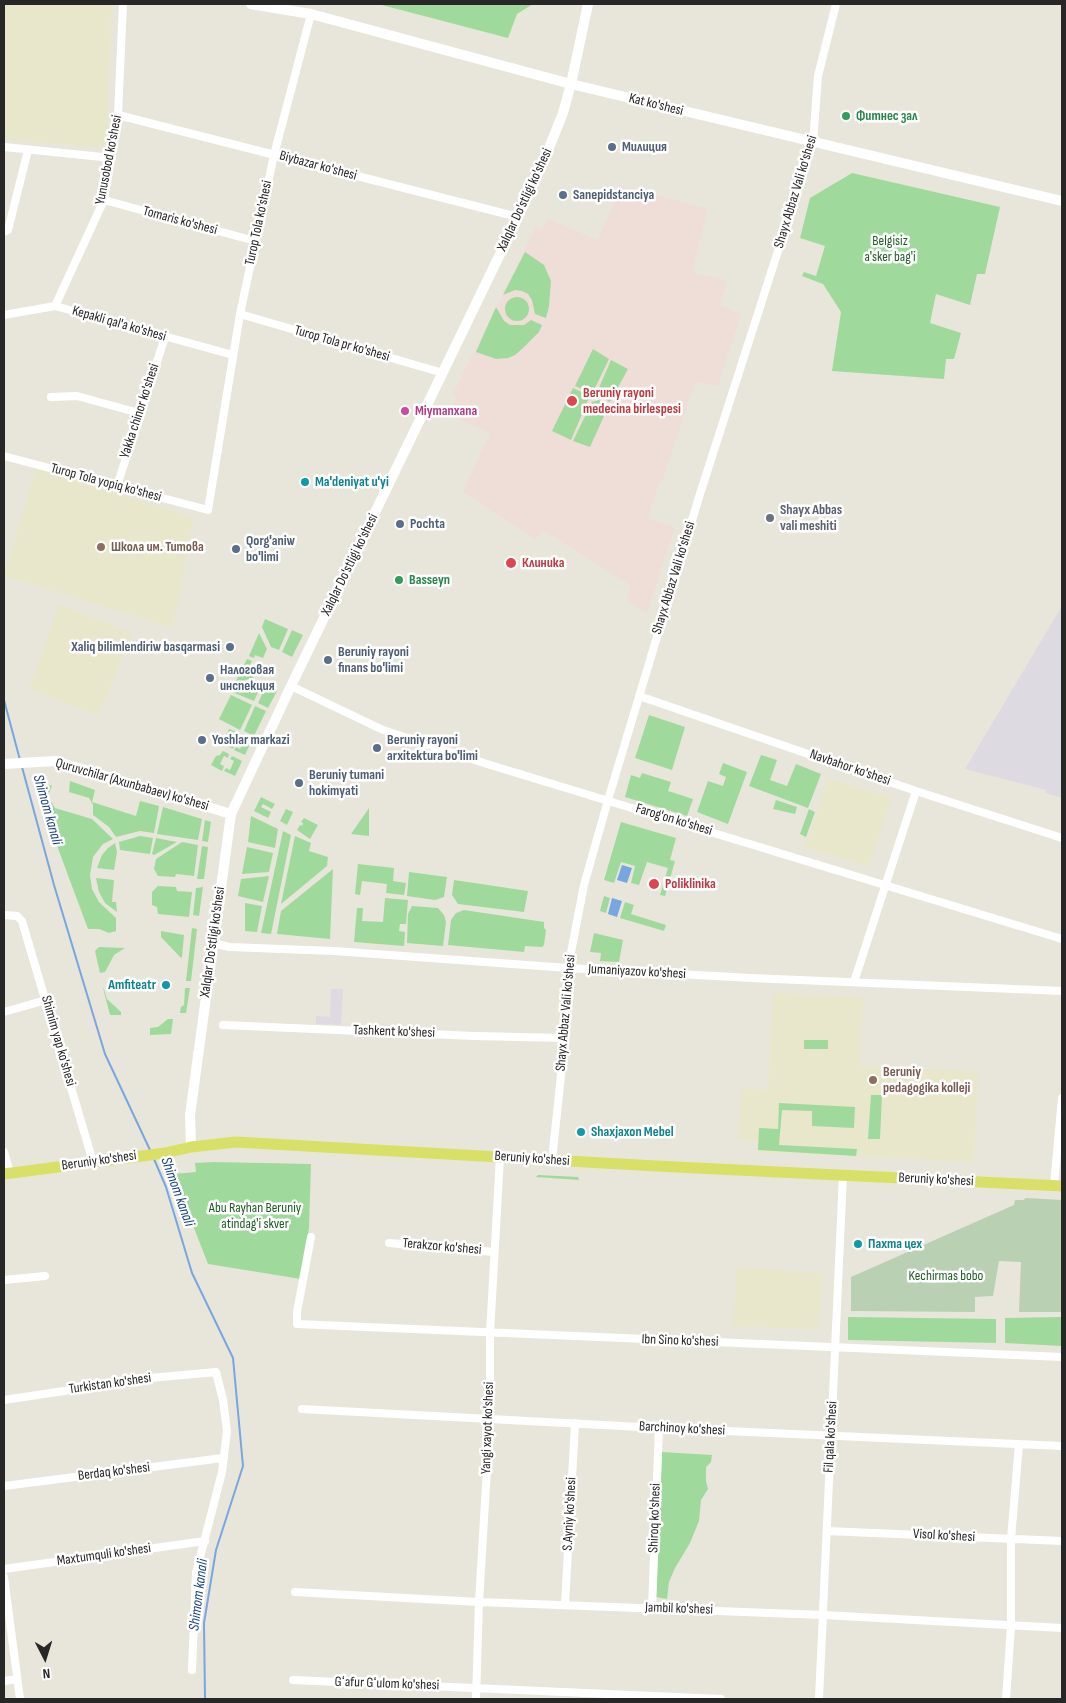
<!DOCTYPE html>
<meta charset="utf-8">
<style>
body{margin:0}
#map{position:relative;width:1066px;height:1703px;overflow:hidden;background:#e8e6da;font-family:"Sofia Sans Condensed",sans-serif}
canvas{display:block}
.frame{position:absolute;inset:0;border:5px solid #272727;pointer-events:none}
.north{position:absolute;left:20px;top:1633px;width:50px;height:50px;-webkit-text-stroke:4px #fff;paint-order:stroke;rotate:175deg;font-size:14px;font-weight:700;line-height:20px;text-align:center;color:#272727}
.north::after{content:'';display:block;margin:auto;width:18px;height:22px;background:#272727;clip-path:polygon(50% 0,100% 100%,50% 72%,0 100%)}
</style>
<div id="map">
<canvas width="1066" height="1703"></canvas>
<div class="frame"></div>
<div class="north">N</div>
</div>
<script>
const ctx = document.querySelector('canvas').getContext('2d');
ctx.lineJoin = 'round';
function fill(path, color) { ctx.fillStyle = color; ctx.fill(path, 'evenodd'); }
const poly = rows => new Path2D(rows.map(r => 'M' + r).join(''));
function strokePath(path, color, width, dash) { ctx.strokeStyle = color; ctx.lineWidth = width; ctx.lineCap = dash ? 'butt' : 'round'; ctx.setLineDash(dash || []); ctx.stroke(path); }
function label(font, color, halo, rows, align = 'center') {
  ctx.font = font + ' "Sofia Sans Condensed",sans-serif'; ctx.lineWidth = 5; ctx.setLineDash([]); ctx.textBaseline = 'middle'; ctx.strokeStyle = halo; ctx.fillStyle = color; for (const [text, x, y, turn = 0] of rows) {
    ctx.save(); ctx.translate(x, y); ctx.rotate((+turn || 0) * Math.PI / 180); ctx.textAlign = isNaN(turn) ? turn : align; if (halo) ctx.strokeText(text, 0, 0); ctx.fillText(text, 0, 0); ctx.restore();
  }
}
fill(poly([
 [1062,606,1062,798,1045,793,1046,790,965,769],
 [331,989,343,989,341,1025,316,1024,316,1016,330,1017]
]), '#dedae1');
fill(poly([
 [4,4,112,5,106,148,4,140],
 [36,468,194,518,173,628,4,576],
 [59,604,132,633,98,716,29,689],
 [828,779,892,797,869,867,805,847],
 [773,993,863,997,860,1066,978,1071,974,1162,757,1152,757,1141,738,1140,741,1089,768,1090],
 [737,1267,823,1273,818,1330,733,1326]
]), '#e8e7cb');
fill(poly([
 [621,186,708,209,692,272,727,281,720,305,741,314,718,386,695,382,662,482,659,482,648,519,675,527,647,613,628,600,630,585,543,530,535,539,463,492,490,433,449,415,457,397,453,394,536,227,542,230,548,219,598,240]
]), '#efddd8');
fill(poly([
 [378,4,533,4,517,14,508,38],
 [852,173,1000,207,985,274,977,274,970,305,936,294,930,323,961,333,954,359,946,359,944,379,832,371,841,312,823,284,802,276,804,272,816,276,825,246,800,238,810,198],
 [525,252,544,265,551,281,549,306,546,318,535,314,532,300,528,294,522,291,515,290,503,295],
 '505 309a12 12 0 1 1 24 0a12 12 0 1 1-24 0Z',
 [496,307,504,321,510,325,524,325,531,320,542,325,539,332,523,348,515,355,508,358,496,359,476,352],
 [593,349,609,359,595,388,587,391,575,386],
 [611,360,628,369,610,402,600,396,601,393,598,390],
 [573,388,586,394,588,400,571,440,552,431],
 [599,400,609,405,590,447,573,441,592,402],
 [265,619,288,629,279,650,271,647,262,627],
 [292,630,303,635,292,657,282,652],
 [259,633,267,649,263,658,255,655,254,658,249,656],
 [247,659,252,661,250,665,257,668,253,678,235,683],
 [256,680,262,684,254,701,232,692,234,689],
 [266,686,277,691,268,708,258,703],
 [231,695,252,705,240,730,219,719],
 [255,706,266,711,254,736,244,731],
 [649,715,685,727,672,770,635,758],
 [229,729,239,733,238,737,233,735,229,743,234,746,233,749,225,745,226,741,225,737],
 [242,735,252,740,245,755,234,750,236,747,240,749,244,740,240,738],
 [223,751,229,754,228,758,224,756,220,764,224,766,222,771,211,765,216,756,220,755],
 [761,755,777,760,770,780,787,786,796,764,821,774,808,808,749,786],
 [232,756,242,761,235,776,224,771,226,768,230,770,234,761,230,759],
 [723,763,747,772,728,824,697,812,708,781,723,786,726,777,719,774],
 [642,773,671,782,668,791,693,799,687,816,625,797,631,775,640,778],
 [70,781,95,790,92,802,136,816,140,801,159,806,154,833,140,831,116,837,109,827,93,815,93,805,89,798,69,792],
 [52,785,48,797,55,808,92,819,113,839,103,844,93,857,90,875,92,889,99,902,116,918,116,931,109,933,99,929,88,929,56,843,43,795,48,786],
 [261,797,275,804,272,809,263,804,261,807,271,812,268,818,254,811],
 [776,800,797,807,795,814,773,809],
 [163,807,202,819,198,840,157,834],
 [369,808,369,836,351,834],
 [286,809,293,812,287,825,280,821],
 [809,809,815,812,806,837,800,834],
 [251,816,278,829,275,848,248,842],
 [304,818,318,825,310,839,297,830,300,825,302,826,303,823,301,822],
 [205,820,211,822,208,842,202,841],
 [621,822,676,838,670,860,675,861,665,896,660,895,668,868,647,862,639,885,631,883,635,866,621,862,614,883,604,880],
 [283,831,291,835,271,934,261,933],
 [140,836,153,838,150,854,120,850,119,842],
 [295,836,311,843,309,851,328,857,327,866,281,904],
 [156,838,177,842,154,855,152,854],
 [182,842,198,845,194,876,176,874,175,877,158,876,154,869,156,859],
 [115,843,117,852,114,870,97,868,102,855,108,848],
 [202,846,208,847,204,879,197,879],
 [247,847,273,853,269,872,242,874],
 [358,864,394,868,393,881,406,883,404,895,386,893,387,884,362,881,360,895,355,894],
 [333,869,330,939,277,934,281,911],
 [409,872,447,877,444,897,435,900,407,896],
 [269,876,263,902,238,896,241,879],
 [96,878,114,880,112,902,116,902,117,912,105,903,99,892],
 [454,880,528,891,524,912,458,904,452,895],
 [158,886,176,887,177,891,192,892,189,917,158,914,157,907,152,905,152,892],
 [203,887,199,916,193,915,196,888],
 [604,896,610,898,606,913,600,911],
 [385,898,408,900,406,924,400,924,399,931,405,932,404,946,354,942,357,908,363,908,362,921,383,922],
 [625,902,634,905,631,914,666,925,664,931,620,918],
 [245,903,262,906,257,932,245,931],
 [412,906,438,908,444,915,446,922,443,946,407,943,408,914],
 [464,910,544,922,544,928,546,930,544,945,542,947,525,946,524,952,448,945,451,920,456,913],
 [192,928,197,929,191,981,186,981],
 [161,931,184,935,182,957,181,958,161,937],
 [594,933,623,940,619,962,600,961,601,953,590,952],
 [99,947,125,948,114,955,105,972,100,973,95,951],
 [103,988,104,989,107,999,121,1012,121,1015,110,1015],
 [185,988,190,988,186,1013,180,1013,181,1007,184,1005],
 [168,1019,173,1019,171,1034,150,1035,150,1028,158,1027],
 [804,1040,828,1040,828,1049,804,1049],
 [871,1095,882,1095,880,1139,868,1139],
 [779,1103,855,1107,854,1128,812,1126,812,1111,782,1110,779,1145,857,1149,856,1156,758,1150,759,1128,778,1129],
 [213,1162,311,1164,309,1228,301,1279,208,1264,173,1174,196,1172,195,1163],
 [538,1175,578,1177,579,1180,536,1177],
 [848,1317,996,1319,996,1343,848,1340],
 [1062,1317,1062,1346,1005,1343,1005,1318],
 [662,1452,712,1455,711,1462,706,1467,706,1481,708,1489,701,1500,699,1521,690,1543,675,1568,669,1582,667,1599,656,1597]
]), '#9fda9c');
fill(poly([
 [1026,1198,1062,1200,1062,1312,1019,1312,1021,1262,999,1261,993,1296,975,1297,975,1312,851,1311,851,1277,1014,1205,1015,1200,1023,1200]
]), '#b9d0b3');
fill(poly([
 [622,865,632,868,627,883,617,880],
 [612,898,622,901,617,917,608,914]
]), '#77a6e0');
strokePath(poly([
 [4,700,20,760],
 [22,767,54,885,105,1054,150,1150],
 [154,1159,166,1187,192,1273,233,1358,243,1466,216,1550,204,1623,205,1699]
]), '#77a6e0', 2);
strokePath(poly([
 [118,115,518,217],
 [4,147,112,158],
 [104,200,255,241],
 [4,232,8,230,28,150],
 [55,306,104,200,118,115,123,4],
 [240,314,443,373],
 [4,315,55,306,233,355],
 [51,397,77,396,139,413],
 [4,456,208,510,240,314,274,155,311,14],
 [117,486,165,337],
 [291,686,383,730,487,764,1062,939],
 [639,696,916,791,1062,838],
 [4,915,17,916,22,921,93,1162],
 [213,943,229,947,334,951,568,968,751,978,1062,991],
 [854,982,916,791],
 [4,1012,46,1000],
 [223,1025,474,1036,565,1038],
 [4,1152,10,1173],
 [552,1160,565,1038,568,968,584,885,608,800,699,497,813,142,818,76,836,4],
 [1054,1185,1062,1098],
 [311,1237,297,1312,297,1324,1062,1357],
 [389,1243,494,1252],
 [4,1280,45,1276],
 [4,1400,150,1378,216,1372,223,1400,227,1431,222,1472,196,1573,192,1670],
 [302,1409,659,1428,1062,1446],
 [4,1486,223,1458],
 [827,1531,1062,1541],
 [4,1569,205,1541],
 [4,1577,20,1699],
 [295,1592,479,1602,823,1615,1062,1628],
 [565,1604,575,1423],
 [652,1608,659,1428],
 [293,1680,721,1699],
 [4,1681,17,1679],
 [476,1699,479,1602,490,1419,490,1333,500,1157],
 [819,1699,843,1175],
 [1006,1699,1011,1626,1011,1539,1019,1444]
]), '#fff', 8);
strokePath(poly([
 [251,4,311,14,571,84,1062,201],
 [4,764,55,761,231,814],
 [191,1147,190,1115,231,814,291,686,518,217,545,158,563,113,571,84,588,4]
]), '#fff', 10);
strokePath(poly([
 [4,1174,165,1153,191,1147,236,1142,656,1166,1062,1186]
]), '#d9e067', 11);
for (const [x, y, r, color] of [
 [846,116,5,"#2e9e5b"],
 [612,147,5,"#5c6f8a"],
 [563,195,5,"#5c6f8a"],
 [572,401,6,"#e0444e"],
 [405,411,5,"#d1479c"],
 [305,482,5,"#0f9aa8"],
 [770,518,5,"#6b7280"],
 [400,524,5,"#5c6f8a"],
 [101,547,5,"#8d6e63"],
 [236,549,5,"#5c6f8a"],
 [511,563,6,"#e0444e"],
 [399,580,5,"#2e9e5b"],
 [230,647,5,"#5c6f8a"],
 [328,660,5,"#5c6f8a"],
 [210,678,5,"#5c6f8a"],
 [202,740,5,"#5c6f8a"],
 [377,748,5,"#5c6f8a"],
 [299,783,5,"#5c6f8a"],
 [654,884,6,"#e0444e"],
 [166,985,5,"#0f9aa8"],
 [873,1080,5,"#8d6e63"],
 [581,1132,5,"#0f9aa8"],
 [858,1244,5,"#0f9aa8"]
]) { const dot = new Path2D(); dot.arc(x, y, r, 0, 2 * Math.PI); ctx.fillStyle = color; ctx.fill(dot); strokePath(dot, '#fff', 2); }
label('14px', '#272727', '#fff', [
 ["Kat ko'shesi",656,105,14],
 ["Yunusobod ko'shesi",109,160,-79],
 ["Biybazar ko'shesi",318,166,15],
 ["Shayx Abbaz Vali ko'shesi",796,192,-73],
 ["Xalqlar Do'stligi ko'shesi",525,200,-65],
 ["Tomaris ko'shesi",180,221,15],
 ["Turop Tola ko'shesi",259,223,-78],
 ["Kepakli qal'a ko'shesi",119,324,16],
 ["Turop Tola pr ko'shesi",342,344,16],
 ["Yakka chinor ko'shesi",140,411,-72],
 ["Turop Tola yopiq ko'shesi",106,483,15],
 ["Xalqlar Do'stligi ko'shesi",350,565,-64],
 ["Shayx Abbaz Vali ko'shesi",674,578,-73],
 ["Navbahor ko'shesi",850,768,19],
 ["Quruvchilar (Axunbabaev) ko'shesi",132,785,16],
 ["Farog'on ko'shesi",674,820,17],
 ["Xalqlar Do'stligi ko'shesi",213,942,-82],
 ["Jumaniyazov ko'shesi",637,972,3],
 ["Shayx Abbaz Vali ko'shesi",566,1013,-85],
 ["Tashkent ko'shesi",394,1032,2],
 ["Shimim yap ko'shesi",58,1041,74],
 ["Beruniy ko'shesi",532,1159,4],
 ["Beruniy ko'shesi",99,1161,-8],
 ["Beruniy ko'shesi",936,1180,3],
 ["Terakzor ko'shesi",442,1247,5],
 ["Ibn Sino ko'shesi",680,1341,2],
 ["Turkistan ko'shesi",110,1384,-8],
 ["Yangi xayot ko'shesi",488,1428,-88],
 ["Barchinoy ko'shesi",682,1429,3],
 ["Fil qala ko'shesi",831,1437,-87],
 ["Berdaq ko'shesi",114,1472,-7],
 ["S.Ayniy ko'shesi",570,1514,-87],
 ["Shiroq ko'shesi",655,1518,-88],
 ["Visol ko'shesi",944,1536,3],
 ["Maxtumquli ko'shesi",104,1555,-8],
 ["Jambil ko'shesi",679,1609,2],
 ["Gʻafur Gʻulom ko'shesi",387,1684,2]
]);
label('bold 14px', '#27864d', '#fff', [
 ["Фитнес зал",856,116],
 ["Basseyn",409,580]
], 'left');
label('bold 14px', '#4e5e75', '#fff', [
 ["Милиция",622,147],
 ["Sanepidstanciya",573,195],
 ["Pochta",410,524],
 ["Qorg'aniw",246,541],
 ["bo'limi",246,557],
 ["Xaliq bilimlendiriw basqarmasi",220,647,"right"],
 ["Beruniy rayoni",338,652],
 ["finans bo'limi",338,668],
 ["Налоговая",220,670],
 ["инспекция",220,686],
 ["Yoshlar markazi",212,740],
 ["Beruniy rayoni",387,740],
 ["arxitektura bo'limi",387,756],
 ["Beruniy tumani",309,775],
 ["hokimyati",309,791]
], 'left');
label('14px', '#205b25', '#fff', [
 ["Belgisiz",890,241],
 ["a'sker bag'i",890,257],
 ["Abu Rayhan Beruniy",255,1208],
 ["atindag'i skver",255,1224],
 ["Kechirmas bobo",946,1276]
]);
label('bold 14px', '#be3a42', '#fff', [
 ["Beruniy rayoni",583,393],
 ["medecina birlespesi",583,409],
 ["Клиника",522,563],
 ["Poliklinika",665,884]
], 'left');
label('bold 14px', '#b23c85', '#fff', [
 ["Miymanxana",415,411]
], 'left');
label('bold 14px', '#0d838f', '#fff', [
 ["Ma'deniyat u'yi",315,482],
 ["Amfiteatr",156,985,"right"],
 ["Shaxjaxon Mebel",591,1132],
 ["Пахта цех",868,1244]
], 'left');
label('bold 14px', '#5b616d', '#fff', [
 ["Shayx Abbas",780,510],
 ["vali meshiti",780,526]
], 'left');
label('bold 14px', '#785e54', '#fff', [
 ["Школа им. Титова",111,547],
 ["Beruniy",883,1072],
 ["pedagogika kolleji",883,1088]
], 'left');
label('italic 15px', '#1b4287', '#fff', [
 ["Shimom kanali",47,810,74],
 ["Shimom kanali",177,1192,70],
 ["Shimom kanali",199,1595,-83]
]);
</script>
